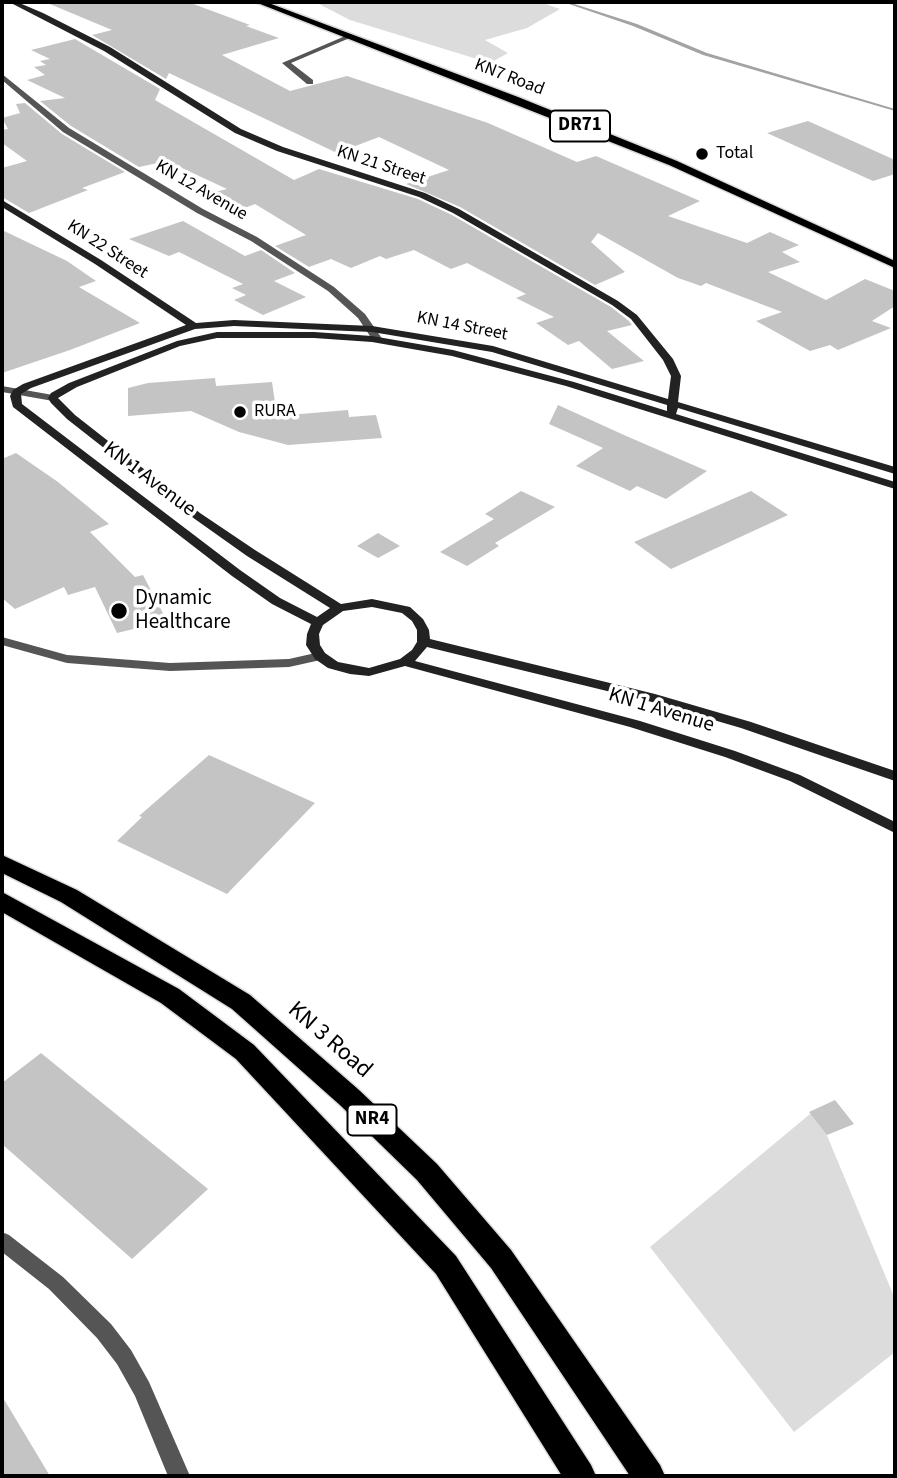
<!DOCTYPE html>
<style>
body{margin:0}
#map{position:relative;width:897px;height:1478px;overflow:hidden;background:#fff;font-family:"Source Sans 3",sans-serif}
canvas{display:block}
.frame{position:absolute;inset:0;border:4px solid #000;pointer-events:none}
</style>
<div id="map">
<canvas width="897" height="1478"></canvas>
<div class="frame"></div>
</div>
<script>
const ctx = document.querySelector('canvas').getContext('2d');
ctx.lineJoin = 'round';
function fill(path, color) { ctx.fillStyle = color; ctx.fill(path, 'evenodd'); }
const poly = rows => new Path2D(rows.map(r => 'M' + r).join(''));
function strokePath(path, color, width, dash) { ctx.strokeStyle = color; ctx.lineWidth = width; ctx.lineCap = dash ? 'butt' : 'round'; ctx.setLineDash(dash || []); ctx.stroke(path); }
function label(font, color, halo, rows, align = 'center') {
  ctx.font = font + ' "Source Sans 3",sans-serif'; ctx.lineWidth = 7; ctx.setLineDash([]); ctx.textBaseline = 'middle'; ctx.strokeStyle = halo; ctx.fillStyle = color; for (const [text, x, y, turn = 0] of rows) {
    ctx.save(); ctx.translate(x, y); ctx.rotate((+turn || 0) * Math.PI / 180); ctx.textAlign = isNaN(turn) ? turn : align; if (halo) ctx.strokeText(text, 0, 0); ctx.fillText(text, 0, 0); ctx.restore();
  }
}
fill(poly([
 [315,2,540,2,560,9,527,28,485,40,508,53,490,63,350,20],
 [816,1109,895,1299,895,1352,794,1432,650,1247]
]), '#dcdcdc');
fill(poly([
 [563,2,568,2,637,24,707,53,895,109,895,111,703,55,633,26,563,2]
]), '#a3a3a3');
fill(poly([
 [45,2,188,2,250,25,246,26,279,38,222,55,290,91,347,76,488,123,577,162,596,156,700,201,668,216,747,243,770,232,799,245,782,252,800,262,768,272,826,300,865,279,895,291,895,306,872,321,891,328,838,350,830,345,810,351,756,321,782,312,706,283,701,286,678,278,598,233,591,242,625,272,595,285,460,207,406,184,449,170,379,137,337,153,169,73,166,79,92,35,112,30],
 [75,39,160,89,155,100,294,180,319,169,418,199,452,215,611,307,629,321,632,325,607,331,644,361,612,369,579,341,568,345,536,323,554,317,516,298,526,294,467,263,451,269,414,250,386,259,380,256,351,268,331,259,309,267,275,246,306,235,255,204,237,211,211,193,227,189,167,161,139,167,71,126,40,101,65,98,27,80,45,75,34,67,46,65,40,61,50,59,31,50],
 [25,103,62,134,125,172,82,188,88,190,29,213,2,197,2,168,27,161,2,143,2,130,8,129,2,118,20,113,16,104],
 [808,121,895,160,895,174,873,181,767,133],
 [183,221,245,256,261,250,295,273,274,281,306,297,263,315,234,300,246,295,232,288,243,284,179,252,169,256,129,239],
 [2,230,67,261,96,281,79,287,140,323,70,350,2,373],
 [215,378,216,386,272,382,277,416,348,410,349,417,376,415,382,438,288,445,239,432,191,411,128,416,128,388,148,383],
 [558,405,624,435,707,471,666,499,637,486,630,491,576,466,603,448,549,424],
 [16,453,58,482,109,524,90,532,135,577,143,575,167,621,117,633,95,587,68,595,64,587,15,609,2,598,2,459],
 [521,491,555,507,495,543,499,546,467,566,440,552,494,519,485,514],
 [751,491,788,515,671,569,634,542],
 [378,533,400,546,378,558,357,546],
 [209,755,315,803,227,894,117,841,142,817,139,816],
 [41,1053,208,1189,132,1259,2,1144,2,1083],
 [835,1100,854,1124,827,1135,809,1112],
 [2,1396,50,1476,2,1476]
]), '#c4c4c4');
const primary = poly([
 [255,2,266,2,518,97,677,161,895,261,895,268,669,165,255,2]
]);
const highway = poly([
 [2,855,77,890,250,995,359,1090,437,1164,511,1250,660,1465,665,1476,630,1476,491,1268,417,1180,341,1106,232,1009,61,902,2,873,2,855],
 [2,892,179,989,254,1045,456,1256,591,1465,596,1476,562,1476,436,1274,236,1059,161,1003,2,912,2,892]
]);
strokePath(primary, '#dbdbdb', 3);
strokePath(highway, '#dbdbdb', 3);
fill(poly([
 [350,34,352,37,291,63,313,80,313,84,307,84,282,63,350,34],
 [2,74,69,128,203,209,257,237,334,287,365,314,383,340,382,342,374,342,358,318,328,291,251,241,197,213,63,132,2,80,2,74],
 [2,386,53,395,58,398,53,401,2,392,2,386],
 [2,637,67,655,170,663,289,659,320,652,327,656,325,659,289,667,170,671,67,663,2,645,2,637],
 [2,1232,9,1235,63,1277,111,1324,131,1350,149,1382,190,1476,168,1476,135,1396,117,1364,97,1338,49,1289,2,1252,2,1232]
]), '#555');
fill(poly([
 [9,2,17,2,43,13,110,47,241,129,283,147,425,193,459,209,618,301,637,315,673,359,681,376,678,402,895,467,895,474,678,408,676,414,895,482,895,489,566,386,452,356,372,342,314,338,217,338,180,346,77,387,58,398,75,415,200,513,255,550,341,604,372,599,410,607,423,619,429,630,430,639,655,694,751,722,895,771,895,781,741,728,652,702,427,647,415,661,640,721,735,751,800,775,895,822,895,833,790,781,725,757,630,727,405,666,369,676,350,674,328,668,315,659,306,645,307,634,311,624,272,604,232,576,13,407,10,396,13,390,23,384,186,325,95,264,2,207,2,200,101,260,196,323,234,320,372,326,493,346,668,399,671,376,663,360,631,319,612,305,453,213,419,197,277,151,235,133,104,51,9,2],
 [234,326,372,332,492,352,667,405,667,411,574,382,453,350,372,336,314,332,217,332,177,341,69,383,51,393,48,398,51,403,67,419,192,517,247,556,330,608,317,617,280,598,240,570,22,404,21,394,31,388,195,329,234,326],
 [372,607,402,613,412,621,417,630,417,642,412,650,400,659,369,668,338,662,325,653,320,645,319,634,323,625,343,611,372,607]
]), '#222');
fill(primary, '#000');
fill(highway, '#000');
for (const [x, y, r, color] of [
 [702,154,7,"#000"],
 [240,412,7,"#000"],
 [119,611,9,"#000"]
]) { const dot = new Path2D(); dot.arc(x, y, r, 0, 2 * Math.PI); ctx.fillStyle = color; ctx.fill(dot); strokePath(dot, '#fff', 2.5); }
label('18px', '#000', '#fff', [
 ["KN7 Road",509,78,21],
 ["KN 21 Street",381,166,18],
 ["KN 12 Avenue",201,191,30],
 ["KN 22 Street",107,250,33],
 ["KN 14 Street",462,327,11]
]);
label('18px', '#000', '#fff', [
 ["Total",716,154],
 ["RURA",254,412]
], 'left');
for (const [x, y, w] of [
 [580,126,60],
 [372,1120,49]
]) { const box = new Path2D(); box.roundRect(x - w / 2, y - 15.5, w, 31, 5); ctx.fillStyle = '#fff'; ctx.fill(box); strokePath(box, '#000', 2); }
label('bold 19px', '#000', null, [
 ["DR71",580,126],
 ["NR4",372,1120]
]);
label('21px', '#000', '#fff', [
 ["KN 1 Avenue",149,480,37],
 ["KN 1 Avenue",661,711,17]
]);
label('21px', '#000', '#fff', [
 ["Dynamic",135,599],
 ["Healthcare",135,623]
], 'left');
label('24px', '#000', '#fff', [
 ["KN 3 Road",329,1041,41]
]);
</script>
